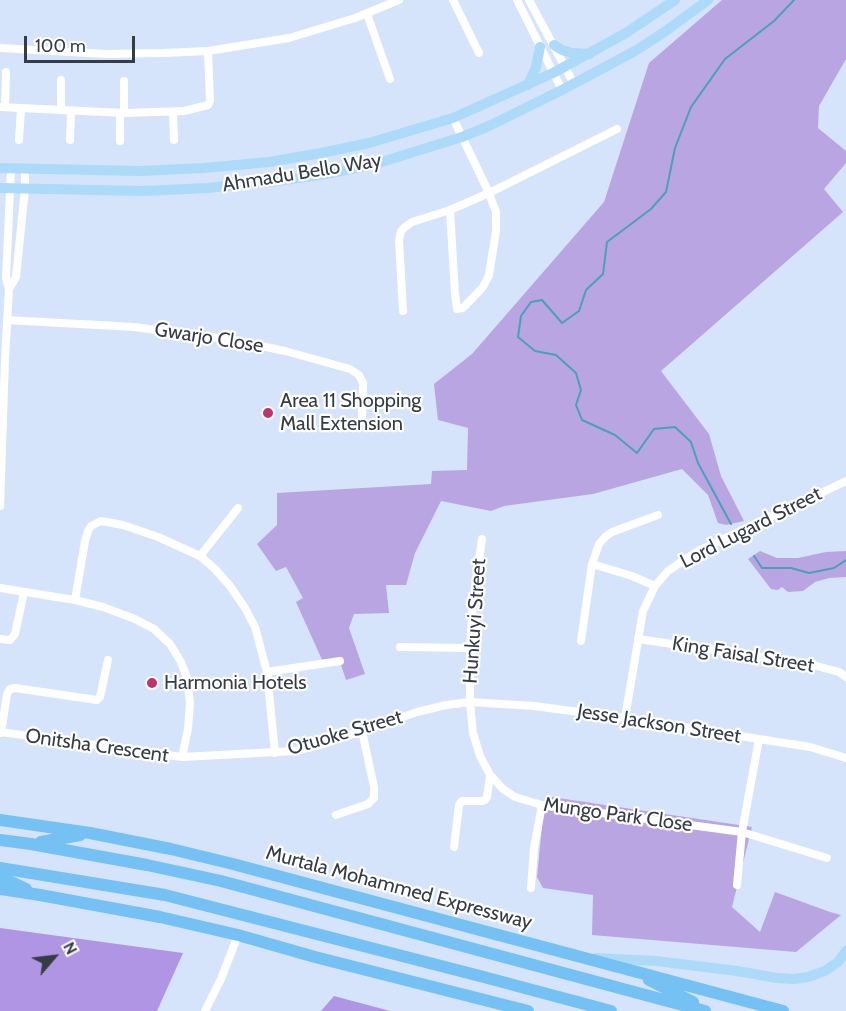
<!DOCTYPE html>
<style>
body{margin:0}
#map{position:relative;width:846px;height:1011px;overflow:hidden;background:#d5e4fb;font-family:Cabin,sans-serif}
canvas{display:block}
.north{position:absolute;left:24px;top:927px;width:60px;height:60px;-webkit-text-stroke:4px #fff;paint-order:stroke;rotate:62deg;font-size:16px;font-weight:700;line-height:24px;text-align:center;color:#363c45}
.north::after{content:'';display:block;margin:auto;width:21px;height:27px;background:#363c45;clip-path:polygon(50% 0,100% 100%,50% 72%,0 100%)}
.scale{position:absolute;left:24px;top:36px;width:111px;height:27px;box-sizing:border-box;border:3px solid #363c45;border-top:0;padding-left:8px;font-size:18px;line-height:21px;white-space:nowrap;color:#363c45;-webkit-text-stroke:4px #fff;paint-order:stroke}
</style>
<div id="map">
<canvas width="846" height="1011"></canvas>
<div class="north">N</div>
<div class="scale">100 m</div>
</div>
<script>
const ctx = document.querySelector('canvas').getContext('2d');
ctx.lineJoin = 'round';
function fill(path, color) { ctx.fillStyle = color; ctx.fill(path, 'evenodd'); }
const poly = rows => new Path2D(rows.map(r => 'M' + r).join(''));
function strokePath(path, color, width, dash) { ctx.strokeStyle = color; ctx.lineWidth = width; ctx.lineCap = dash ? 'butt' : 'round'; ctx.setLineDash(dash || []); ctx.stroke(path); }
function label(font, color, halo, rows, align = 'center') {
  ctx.font = font + ' Cabin,sans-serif'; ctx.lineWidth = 4.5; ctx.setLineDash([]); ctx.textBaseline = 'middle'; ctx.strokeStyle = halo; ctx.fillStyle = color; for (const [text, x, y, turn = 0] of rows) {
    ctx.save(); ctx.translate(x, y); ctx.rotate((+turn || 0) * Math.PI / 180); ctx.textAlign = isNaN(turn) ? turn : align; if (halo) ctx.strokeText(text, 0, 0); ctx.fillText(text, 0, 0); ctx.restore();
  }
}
fill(poly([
 [722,0,846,0,846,59,819,106,818,128,846,151,846,163,824,189,843,212,661,371,709,434,721,476,744,521,726,525,718,523,708,495,682,469,593,494,504,506,491,511,441,501,415,553,406,585,386,585,389,613,354,614,349,628,365,674,346,680,341,665,323,662,296,602,303,598,286,567,276,571,257,544,277,525,277,493,431,484,432,471,467,470,468,428,438,420,434,384,472,354,604,202,649,63],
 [760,551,777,558,798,558,826,552,846,551,846,577,829,578,815,582,803,591,788,592,782,587,778,590,771,589,748,559],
 [545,796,752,827,732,907,760,932,775,892,830,912,841,915,796,952,592,935,593,895,543,888,537,877]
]), '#b9a5e2');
fill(poly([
 [0,928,183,953,157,1011,0,1011],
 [334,996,390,1011,321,1011]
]), '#b095e4');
strokePath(poly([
 [731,524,698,463,691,442,675,427,654,429,637,453,615,435,582,420,576,405,581,390,576,373,556,355,535,351,518,337,521,316,531,302,542,300,562,323,579,311,586,290,603,274,607,242,651,209,666,192,675,148,691,107,725,59,774,21,794,0],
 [754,556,762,568,791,568,809,573,834,568,846,560]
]), '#4aa0ba', 2);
strokePath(poly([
 [453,0,479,53],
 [517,0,562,90],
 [529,0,574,84],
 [367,14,390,79],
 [0,48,106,54,164,53,208,51,289,38,355,18,399,0],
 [0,107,124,113,184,111,208,105,210,101,208,51],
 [5,107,6,72],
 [61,110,61,80],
 [173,112,174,140],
 [120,113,120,141],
 [124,113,124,81],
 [19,140,21,109],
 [70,140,71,112],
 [450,210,455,294,457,309,463,308,483,287,489,275,496,231,496,212,489,193,453,118],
 [9,289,16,277,25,189,25,169],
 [403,311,399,240,401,231,405,227,412,222,450,210,489,193,617,129],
 [7,320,134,327,233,340,285,351,350,369,359,375,363,383,362,421],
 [0,506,5,360,9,289,6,278,11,169],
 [482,539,473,601,470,648,470,702,473,733,480,756,490,775,503,789,515,797,542,805,742,832,827,858],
 [200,556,238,508],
 [592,564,632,576,655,586],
 [0,588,75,600,103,607,135,619,154,629,170,644,181,662,187,678,190,703,188,729,182,757,0,732],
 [75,600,85,541,88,531,91,526,101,521,123,525,158,537,200,556,215,569,230,586,245,608,255,627,267,672,275,753],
 [0,639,10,640,15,634,24,592],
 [638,639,809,664,839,672,846,677],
 [581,641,592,564,599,544,605,537,612,532,658,515],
 [400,647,470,648],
 [267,672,340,661],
 [625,718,643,611,655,586,668,571,684,560,700,550,846,481],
 [1,733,7,694,10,689,15,688,97,700,100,697,108,660],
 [182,757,295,751,323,744,417,712,446,705,470,702,534,706,625,718,810,747,846,758],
 [336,815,368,804,374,798,374,787,362,731],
 [454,847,459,805,462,801,482,801,485,800,487,797,490,775],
 [737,885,742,832,759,739],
 [531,888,534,848,542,805],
 [205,1011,221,979,238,935]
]), '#fff', 8);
strokePath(poly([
 [554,45,562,50,572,53,590,54],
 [528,85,536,67,540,47],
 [0,168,141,171,204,168,269,162,321,153,369,143,453,118,553,73,626,33,675,0],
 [0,188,143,191,207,188,270,182,326,174,375,164,462,137,489,126,562,90,635,51,663,33,708,0],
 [596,958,656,961,737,971,777,978,794,979,808,977,825,971,838,962,846,951]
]), '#acdaf8', 10);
strokePath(poly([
 [0,820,90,833,171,849,233,864,783,1011],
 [0,840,31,844,147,865,221,881,705,1011],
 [41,842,80,835],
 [0,868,165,895,480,976,611,1011],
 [0,877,26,889],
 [0,889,40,895,160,917,238,935,315,957,528,1011],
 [649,980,693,1002]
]), '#75c1f4', 12);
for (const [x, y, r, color] of [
 [268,413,6,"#be346e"],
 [152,683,6,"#be346e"]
]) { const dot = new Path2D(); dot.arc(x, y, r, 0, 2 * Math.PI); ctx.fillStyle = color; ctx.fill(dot); strokePath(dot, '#fff', 2); }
label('20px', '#363c45', '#fff', [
 ["Ahmadu Bello Way",302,173,-9],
 ["Gwarjo Close",209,338,9],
 ["Lord Lugard Street",751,528,-27],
 ["Hunkuyi Street",475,621,-86],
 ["King Faisal Street",743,655,9],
 ["Jesse Jackson Street",659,724,9],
 ["Otuoke Street",345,733,-16],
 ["Onitsha Crescent",97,746,8],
 ["Mungo Park Close",618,815,8],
 ["Murtala Mohammed Expressway",399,888,15]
]);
label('20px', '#363c45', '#fff', [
 ["Area 11 Shopping",280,401],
 ["Mall Extension",280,424],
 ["Harmonia Hotels",164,683]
], 'left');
</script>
